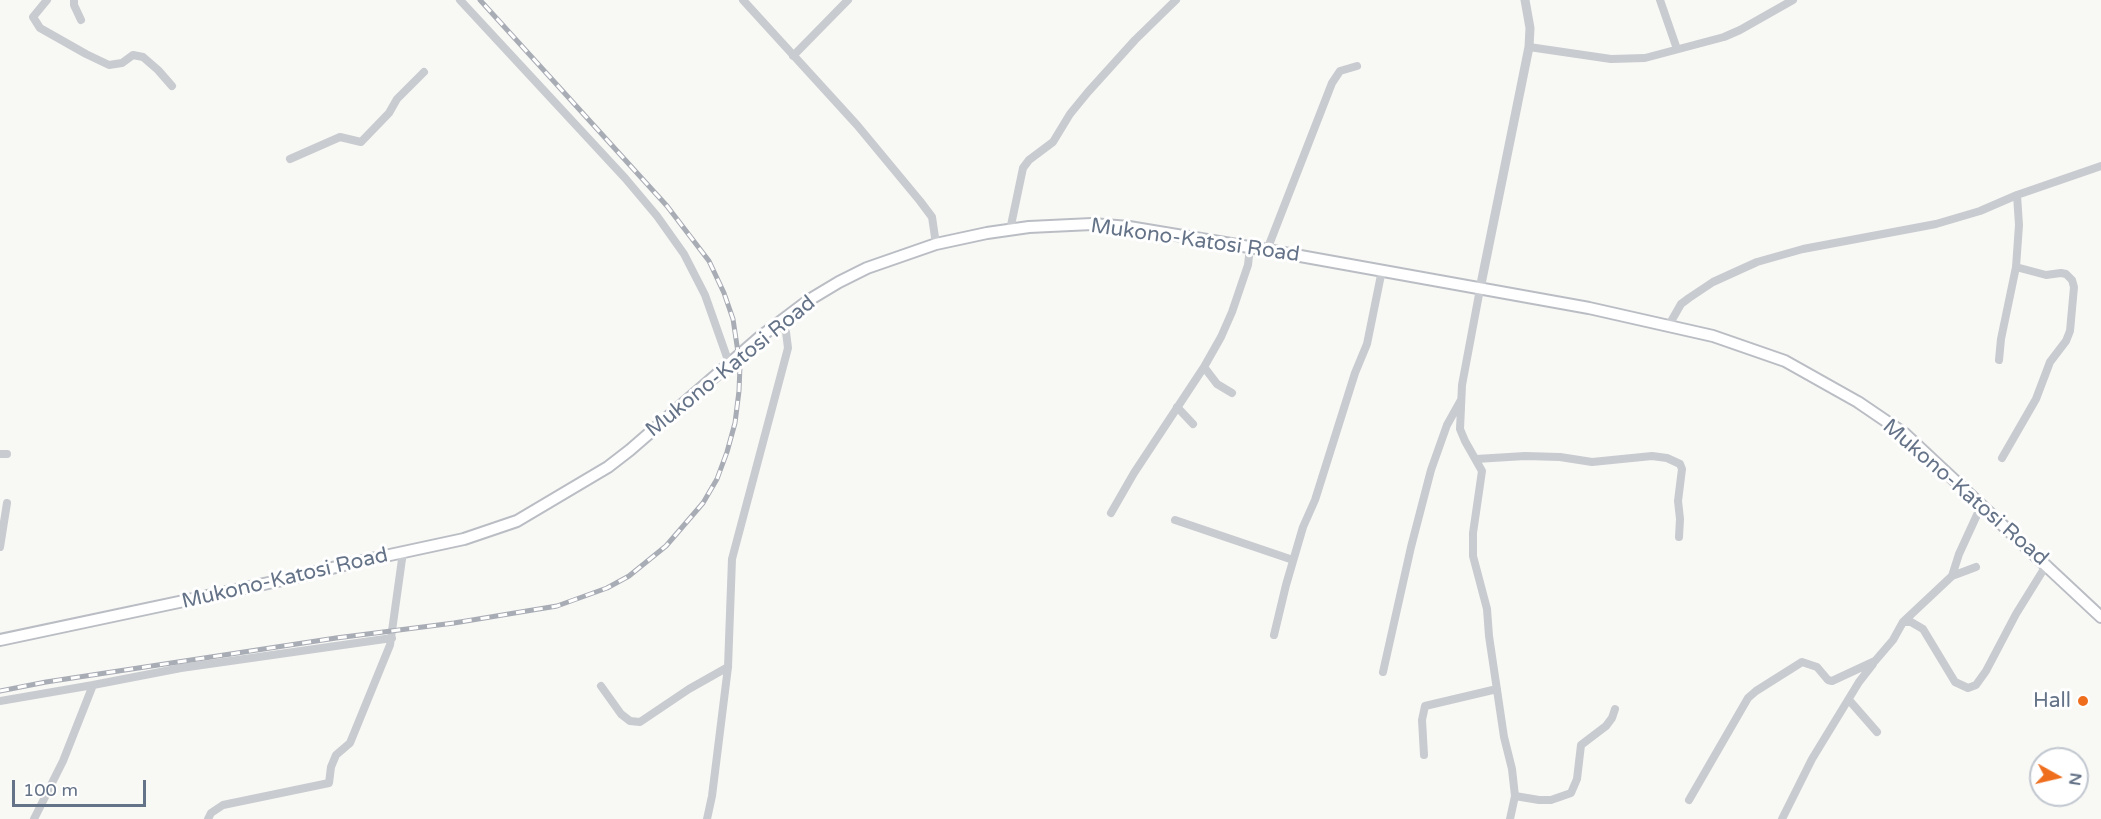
<!DOCTYPE html>
<style>
body{margin:0}
#map{position:relative;width:2101px;height:819px;overflow:hidden;background:#f8f8f5;font-family:"Varela Round",sans-serif}
canvas{display:block}
.north{position:absolute;left:2029px;top:747px;width:60px;height:60px;box-sizing:border-box;background:#fff;border:2px solid #c1c7cf;border-radius:50%;rotate:98deg;font-size:16px;font-weight:700;line-height:24px;text-align:center;color:#657388}
.north::after{content:'';display:block;margin:auto;width:21px;height:27px;background:#ef6e1e;clip-path:polygon(50% 0,100% 100%,50% 72%,0 100%)}
.scale{position:absolute;left:12px;top:780px;width:134px;height:27px;box-sizing:border-box;border:3px solid #657388;border-top:0;padding-left:8px;font-size:18px;line-height:21px;white-space:nowrap;color:#657388;-webkit-text-stroke:4px #fff;paint-order:stroke}
</style>
<div id="map">
<canvas width="2101" height="819"></canvas>
<div class="north">N</div>
<div class="scale">100 m</div>
</div>
<script>
const ctx = document.querySelector('canvas').getContext('2d');
ctx.lineJoin = 'round';
const poly = rows => new Path2D(rows.map(r => 'M' + r).join(''));
function strokePath(path, color, width, dash) { ctx.strokeStyle = color; ctx.lineWidth = width; ctx.lineCap = dash ? 'butt' : 'round'; ctx.setLineDash(dash || []); ctx.stroke(path); }
function label(font, color, halo, rows, align = 'center') {
  ctx.font = font + ' "Varela Round",sans-serif'; ctx.lineWidth = 6; ctx.setLineDash([]); ctx.textBaseline = 'middle'; ctx.strokeStyle = halo; ctx.fillStyle = color; for (const [text, x, y, turn = 0] of rows) {
    ctx.save(); ctx.translate(x, y); ctx.rotate((+turn || 0) * Math.PI / 180); ctx.textAlign = isNaN(turn) ? turn : align; if (halo) ctx.strokeText(text, 0, 0); ctx.fillText(text, 0, 0); ctx.restore();
  }
}
const secondary = poly([
 [0,640,292,578,348,564,464,539,517,521,608,467,630,450,760,337,809,300,839,282,867,268,936,244,987,233,1029,227,1092,224,1129,227,1267,250,1589,308,1713,336,1785,361,1858,402,1905,434,2101,617]
]);
strokePath(secondary, '#babec4', 14);
strokePath(poly([
 [47,0,33,17,40,28,86,54,109,65,122,63,133,55,143,57,158,70,172,86],
 [74,0,74,5,81,20],
 [460,0,625,178,657,216,684,254,705,295,729,363],
 [743,0,857,125,920,201,932,217,936,244],
 [1660,0,1677,49],
 [1529,47,1611,59,1645,58,1724,37,1740,30,1793,0],
 [793,56,848,0],
 [290,159,340,137,361,142,389,113,397,99,424,72],
 [1010,230,1023,168,1029,160,1053,142,1070,114,1088,92,1135,40,1176,0],
 [1267,250,1332,83,1340,71,1357,66],
 [1480,289,1462,385,1460,429,1465,441,1482,471,1473,533,1473,556,1487,609,1489,636,1504,737,1512,769,1515,796,1510,819],
 [1669,325,1681,304,1689,298,1713,282,1757,262,1803,249,1936,224,1980,211,2017,195,2101,166],
 [1999,360,2001,339,2016,267,2019,225,2017,195],
 [1204,367,1221,337,1232,312,1248,265,1250,247],
 [1177,407,1193,424],
 [0,454,7,454],
 [2002,458,2036,399,2050,362,2066,341,2070,331,2074,287,2072,280,2066,274,2061,273,2046,275,2016,267],
 [1476,459,1525,456,1560,457,1592,462,1652,456,1667,458,1680,464,1682,469,1678,501,1680,519,1679,537],
 [1111,513,1134,473,1204,367,1217,384,1232,393],
 [1175,520,1293,560],
 [0,547,7,503],
 [1952,576,1959,554,1982,504],
 [1903,622,1952,576,1976,567],
 [1274,635,1286,585,1303,527,1315,500,1355,373,1367,344,1382,270],
 [1383,672,1411,547,1431,470,1447,425,1461,400],
 [601,686,621,714,630,721,640,722,689,689,728,667],
 [1849,700,1877,732],
 [0,701,93,685],
 [1424,755,1422,720,1425,706,1497,689],
 [1515,796,1539,800,1551,800,1571,793,1577,779,1581,745,1606,726,1612,718,1615,709],
 [1689,800,1748,698,1756,691,1802,662,1817,667,1828,680,1832,681,1875,661,1893,640,1903,622,1911,622,1923,629,1955,682,1968,688,1976,685,1986,671,2016,614,2047,564],
 [34,819,63,761,93,685,181,668,392,638],
 [208,819,211,813,223,805,329,783,331,767,336,755,350,743,390,645,403,552],
 [707,819,712,796,728,667,732,559,788,348,786,332,779,323],
 [1782,819,1812,759,1859,682,1873,664]
]), '#c8cbcf', 8);
strokePath(poly([
 [1480,289,1529,47,1530,28,1525,0]
]), '#c8cbcf', 9);
strokePath(secondary, '#fff', 10);
const rail = poly([
 [0,691,46,682,336,638,454,623,557,606,607,588,629,576,666,546,703,503,717,479,727,452,735,423,739,391,740,366,736,339,733,319,724,293,709,261,667,206,480,0]
]);
strokePath(rail, '#a8acb4', 5);
strokePath(rail, '#fff', 3, [9]);
for (const [x, y, r, color] of [
 [2083,701,6,"#ef6e1e"]
]) { const dot = new Path2D(); dot.arc(x, y, r, 0, 2 * Math.PI); ctx.fillStyle = color; ctx.fill(dot); strokePath(dot, '#fff', 2); }
label('21px', '#657388', '#fff', [
 ["Mukono-Katosi Road",1195,241,8],
 ["Mukono-Katosi Road",731,367,-39],
 ["Mukono-Katosi Road",1965,493,41],
 ["Mukono-Katosi Road",285,579,-13]
]);
label('21px', '#657388', '#fff', [
 ["Hall",2071,701]
], 'right');
</script>
